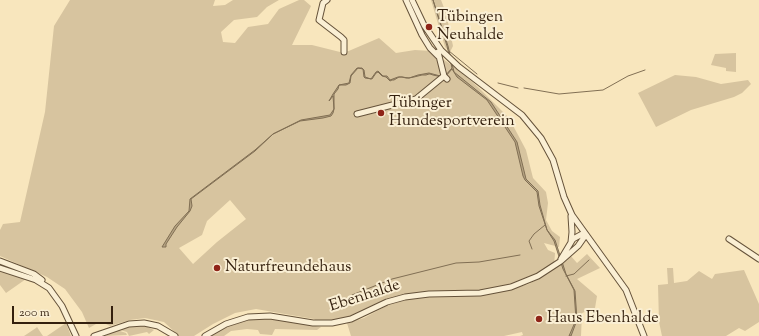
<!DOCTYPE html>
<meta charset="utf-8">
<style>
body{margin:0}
#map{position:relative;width:759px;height:336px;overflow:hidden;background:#f8e6bd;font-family:"Sorts Mill Goudy",serif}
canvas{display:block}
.scale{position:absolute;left:12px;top:306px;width:101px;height:18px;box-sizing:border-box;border:2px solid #34200e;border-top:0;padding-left:5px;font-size:12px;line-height:14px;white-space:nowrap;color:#34200e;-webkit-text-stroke:3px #faefd4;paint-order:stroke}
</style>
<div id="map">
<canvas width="759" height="336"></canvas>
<div class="scale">200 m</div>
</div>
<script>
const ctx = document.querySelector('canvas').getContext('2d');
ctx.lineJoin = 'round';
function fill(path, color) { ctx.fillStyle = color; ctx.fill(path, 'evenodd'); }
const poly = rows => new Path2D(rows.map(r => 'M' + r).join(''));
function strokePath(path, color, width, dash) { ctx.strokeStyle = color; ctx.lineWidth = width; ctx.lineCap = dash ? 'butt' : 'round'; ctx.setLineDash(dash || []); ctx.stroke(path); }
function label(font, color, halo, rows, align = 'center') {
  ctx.font = font + ' "Sorts Mill Goudy",serif'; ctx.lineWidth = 4; ctx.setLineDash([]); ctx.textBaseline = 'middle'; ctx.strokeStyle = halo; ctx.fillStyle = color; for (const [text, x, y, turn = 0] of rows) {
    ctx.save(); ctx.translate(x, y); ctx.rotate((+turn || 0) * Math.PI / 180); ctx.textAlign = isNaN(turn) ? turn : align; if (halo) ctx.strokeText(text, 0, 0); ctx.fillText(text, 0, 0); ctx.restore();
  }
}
fill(poly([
 [70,0,215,0,213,6,225,5,233,0,279,0,267,7,257,17,234,20,221,32,223,42,235,43,248,27,268,24,279,9,299,0,304,0,311,6,292,45,312,45,344,53,379,38,396,53,415,50,431,51,459,70,479,88,509,118,526,150,533,178,546,192,548,203,546,220,552,231,560,237,559,247,544,243,548,250,555,253,554,266,504,289,405,297,358,316,318,323,314,319,256,309,235,313,213,324,194,336,179,336,164,322,145,318,130,320,110,326,104,323,96,324,89,328,82,312,65,289,47,277,0,256,0,230,3,224,20,222,45,112,54,26],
 [230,200,246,219,217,242,193,264,179,248,202,235,207,221],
 [431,0,441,0,446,13,453,46,450,52,445,47],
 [736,53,736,72,726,71,726,68,711,65,715,54],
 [675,75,696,77,721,84,748,80,751,84,742,93,734,97,691,110,656,127,638,93],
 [587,254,600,268,577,279,597,296,595,308,582,313,581,336,520,336,523,335,522,332,504,336,351,336,347,323,364,318,386,306,409,299,432,295,503,291,529,284,557,267,570,255,577,263],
 [667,268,673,268,674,283,687,281,699,271,712,279,715,274,744,270,759,304,759,322,745,331,739,328,726,336,662,336,659,322,658,285,668,284],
 [0,270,26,279,6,293,0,285],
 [267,318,321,327,317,330,275,329,272,335,260,334,258,330,247,329,231,331,224,336,209,336,242,320],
 [66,323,71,336,47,336],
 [133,326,145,326,154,330,149,334,147,332,129,336,127,332,120,330],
 [37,327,43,336,24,336,36,328],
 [117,330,126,333,127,335,105,336]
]), '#d7c49f');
const water = poly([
 [433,0,448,46,454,72,491,102,517,142,526,179,538,191,540,205,547,230,555,240,566,274,575,291,577,320,571,336,569,336,576,320,574,290,563,269,554,241,547,230,539,206,537,192,525,180,523,176,515,142,487,100,457,77,452,69,445,77,442,77,433,75,430,74,429,74,426,75,422,75,414,77,409,78,406,78,402,77,399,77,394,80,392,80,390,81,386,77,382,76,378,72,376,73,372,79,365,78,364,77,363,69,358,68,351,76,350,83,346,85,339,85,338,89,334,94,334,109,333,113,331,116,323,118,300,121,273,134,255,151,191,199,192,206,190,211,177,227,166,244,166,247,162,247,175,226,189,211,190,199,255,150,273,134,301,120,330,115,334,109,333,96,329,101,333,94,339,85,349,83,351,75,357,68,362,68,364,70,365,77,371,79,376,72,378,71,383,76,387,76,390,80,398,77,402,77,409,78,418,75,429,73,444,77,452,68,447,46,433,0]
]);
fill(water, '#b5a382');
strokePath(water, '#816f54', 1);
strokePath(poly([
 [449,51,477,74],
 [498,83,518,88],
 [524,88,559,94,603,90,628,76,645,70],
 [532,249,529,241,534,234,545,225],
 [566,276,574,274,589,260],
 [352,295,392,279,456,263,479,262,520,255]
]), '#816f54', 1);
const minor = poly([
 [327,0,323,3,319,20,341,37,344,40,344,52],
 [406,0,422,35,430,48,438,56],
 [412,0,424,25,441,50,459,67,522,115,541,138,553,160,564,197,572,215,626,290,644,336],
 [438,52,444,76,447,79],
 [357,114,416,99,444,76],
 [729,239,759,259],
 [571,242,572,232,571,216],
 [561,259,573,239,584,233],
 [0,261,34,274,42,280],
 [0,268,36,280,49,288,62,306,76,336],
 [94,336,129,324,144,323,158,326,175,336],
 [205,336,226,324,248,317,270,316,313,323,332,323,351,319,387,302,405,297,429,294,480,293,511,287,538,276,561,261,578,246,585,236]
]);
strokePath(minor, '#65523a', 7);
strokePath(minor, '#faefd4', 5);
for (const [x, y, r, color] of [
 [429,27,4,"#8f2418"],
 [381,113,4,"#8f2418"],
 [217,268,4,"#8f2418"],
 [539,319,4,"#8f2418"]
]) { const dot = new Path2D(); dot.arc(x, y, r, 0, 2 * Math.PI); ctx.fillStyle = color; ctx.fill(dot); strokePath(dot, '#faefd4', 1.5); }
label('16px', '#34200e', '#faefd4', [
 ["Tübingen",437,18],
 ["Neuhalde",437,36],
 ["Tübinger",389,104],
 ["Hundesportverein",389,122],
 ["Naturfreundehaus",225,268],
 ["Haus Ebenhalde",547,319]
], 'left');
label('16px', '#34200e', '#faefd4', [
 ["Ebenhalde",365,297,-18]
]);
</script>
